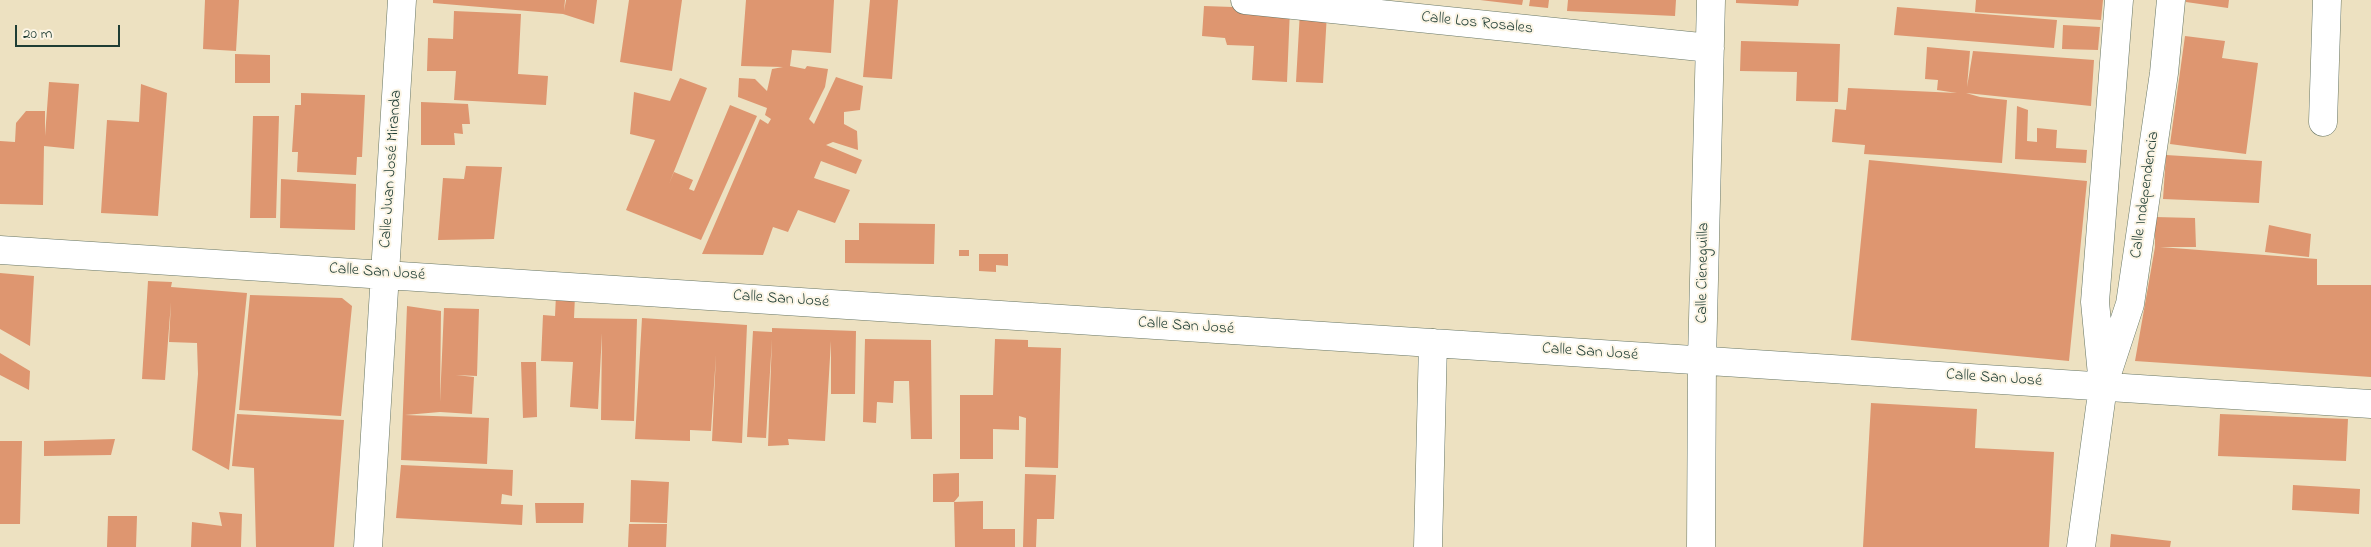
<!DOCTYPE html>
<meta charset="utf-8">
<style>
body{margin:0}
#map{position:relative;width:2371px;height:547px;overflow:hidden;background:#ede1c1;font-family:"Indie Flower",sans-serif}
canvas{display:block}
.scale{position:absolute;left:15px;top:25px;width:105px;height:22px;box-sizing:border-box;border:2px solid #1f3d34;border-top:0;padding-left:6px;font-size:15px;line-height:18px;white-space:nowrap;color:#1f3d34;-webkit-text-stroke:4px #fcf5e5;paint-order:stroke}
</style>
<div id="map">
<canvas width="2371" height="547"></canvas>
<div class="scale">20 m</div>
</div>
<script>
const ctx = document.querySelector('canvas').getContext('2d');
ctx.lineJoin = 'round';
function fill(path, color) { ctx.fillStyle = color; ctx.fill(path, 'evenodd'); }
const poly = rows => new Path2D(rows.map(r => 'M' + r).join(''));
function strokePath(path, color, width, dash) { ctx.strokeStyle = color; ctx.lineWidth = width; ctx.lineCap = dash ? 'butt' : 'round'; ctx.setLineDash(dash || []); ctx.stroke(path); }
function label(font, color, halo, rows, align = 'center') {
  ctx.font = font + ' "Indie Flower",sans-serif'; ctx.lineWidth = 4; ctx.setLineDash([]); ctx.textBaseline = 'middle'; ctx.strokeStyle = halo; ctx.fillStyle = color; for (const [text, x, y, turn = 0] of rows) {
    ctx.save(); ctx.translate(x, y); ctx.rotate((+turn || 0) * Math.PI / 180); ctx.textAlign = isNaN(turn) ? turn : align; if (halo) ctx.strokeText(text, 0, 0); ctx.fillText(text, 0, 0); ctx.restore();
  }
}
fill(poly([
 [205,0,239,0,236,51,203,49],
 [433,0,565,0,564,11,566,0,597,0,594,24,563,14,433,3],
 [629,0,682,0,672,71,620,62],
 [746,0,834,0,831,53,792,50,790,66,805,69,807,66,828,69,825,87,809,119,814,124,836,77,863,86,860,110,844,112,844,124,857,131,858,150,833,142,826,145,862,160,856,174,821,161,814,178,850,190,835,223,798,210,788,232,773,227,763,255,702,254,760,119,768,124,771,119,765,115,767,108,738,97,739,78,755,79,767,91,772,69,783,67,741,66],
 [870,0,898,0,892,79,863,77],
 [1480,0,1523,0,1522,5],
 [1530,0,1549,0,1548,8,1529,6],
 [1568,0,1676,0,1675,16,1567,11],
 [1736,0,1799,0,1798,6,1736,3],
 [1976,0,2103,0,2101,20,1975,12],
 [2186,0,2229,0,2228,8,2186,2],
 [1204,6,1290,9,1287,82,1252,80,1254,46,1227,45,1225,38,1202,36],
 [1897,7,2057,20,2054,48,1894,35],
 [454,11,521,14,518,74,548,76,546,105,454,100,456,71,427,71,428,38,453,39],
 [1300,11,1327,13,1323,83,1296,82],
 [2063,25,2100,27,2098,50,2062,49],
 [2185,36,2225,41,2222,58,2258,63,2246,154,2170,144],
 [1741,41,1840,44,1838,102,1796,101,1797,72,1740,71],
 [1927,47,1970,51,1967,87,1973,51,2094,60,2091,106,1966,93,1980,97,2007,100,2002,163,1864,154,1865,145,1832,142,1835,109,1846,110,1848,88,1957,93,1937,90,1938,80,1925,79],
 [235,54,270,55,270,83,235,83],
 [680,78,707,88,669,184,674,172,693,180,689,189,694,191,730,105,757,116,701,240,626,210,655,140,630,134,634,92,670,101],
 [49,82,79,84,74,149,44,146,43,205,0,204,0,141,15,142,16,123,26,111,45,111,45,136],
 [141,84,167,93,158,216,101,213,107,120,139,122],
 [301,93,365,95,362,157,357,157,356,175,297,172,298,152,292,152,295,105,301,105],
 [421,102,468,104,470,124,462,124,463,134,454,133,455,145,421,145],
 [2017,106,2028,110,2027,141,2037,142,2037,128,2057,130,2056,148,2087,150,2086,163,2015,159],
 [253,116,279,116,276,218,250,218],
 [2166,155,2262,161,2259,203,2163,199],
 [1869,160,2087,181,2069,361,1851,340],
 [466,166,502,167,494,239,438,240,443,178,464,179],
 [281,179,356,184,355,230,280,228],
 [2155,217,2195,218,2196,247,2160,247,2317,259,2317,285,2371,285,2371,377,2135,361,2155,247],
 [859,223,935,224,934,264,845,263,845,240,859,240],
 [2269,225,2311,234,2309,257,2265,252],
 [959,250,969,250,969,256,959,256],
 [979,254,1008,254,1008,266,996,265,996,272,979,271],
 [0,273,34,276,30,346,0,329],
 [148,281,172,282,171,287,247,293,229,470,192,450,198,374,197,343,169,342,171,302,165,380,142,379],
 [250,295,342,298,352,306,341,416,239,410],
 [556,295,575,296,574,318,637,319,634,421,601,420,602,333,598,409,570,407,573,362,541,361,543,315,555,316],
 [407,306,441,311,440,402,444,308,479,309,477,376,456,375,474,377,472,414,440,412,405,415,489,418,487,464,401,460],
 [642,318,747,325,742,443,712,441,716,355,711,431,690,430,690,441,635,439],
 [772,328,856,331,855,394,831,394,831,341,825,441,788,439,789,445,768,446,772,339,766,438,747,437,753,331,772,332],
 [865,339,931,340,932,439,911,439,909,381,894,381,893,403,877,402,876,423,863,422],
 [995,339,1028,340,1028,347,1061,348,1058,468,1025,467,1026,418,1019,416,1019,430,993,429,993,459,960,459,960,395,993,395],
 [0,353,30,371,29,390,0,375],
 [521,362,536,362,537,417,523,418],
 [1871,403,1977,409,1975,448,2054,452,2049,547,1863,547],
 [237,414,344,420,334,547,256,547,254,468,232,466],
 [2220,414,2348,419,2346,461,2218,456],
 [115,439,111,455,44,456,44,441],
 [0,441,22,441,20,524,0,524],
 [401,465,513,470,512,496,502,494,501,504,523,505,522,525,396,518],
 [959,473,959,496,954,502,933,502,933,474],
 [1025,474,1056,475,1054,519,1037,519,1036,547,1023,547],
 [631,480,669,482,667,523,630,522],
 [2293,485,2360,489,2359,514,2292,510],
 [983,501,983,529,1015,529,1015,547,955,547,954,502],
 [535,503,584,503,583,523,536,523],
 [219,512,242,514,241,547,191,547,192,522,222,526],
 [108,516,137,516,136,547,107,547],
 [629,524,667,524,666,547,628,547],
 [2111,534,2171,541,2170,547,2110,547]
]), '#de9670');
const minor = poly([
 [1245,0,1710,48],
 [2323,122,2327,0],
 [0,250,2371,404],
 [2102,375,2095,302,2119,0],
 [368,547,402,0],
 [1428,547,1433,343],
 [1701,547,1702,360,1711,0],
 [2081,547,2103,386,2130,304,2164,73,2171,0]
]);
strokePath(minor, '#677665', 29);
strokePath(minor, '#fff', 28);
label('16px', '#1f3d34', '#fcf5e5', [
 ["Calle Los Rosales",1477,24,6],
 ["Calle Juan José Miranda",392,169,-86],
 ["Calle Independencia",2146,195,-82],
 ["Calle San José",377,273,4],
 ["Calle Cieneguilla",1704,273,-89],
 ["Calle San José",781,300,4],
 ["Calle San José",1186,327,4],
 ["Calle San José",1590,353,4],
 ["Calle San José",1994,379,4]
]);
</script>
